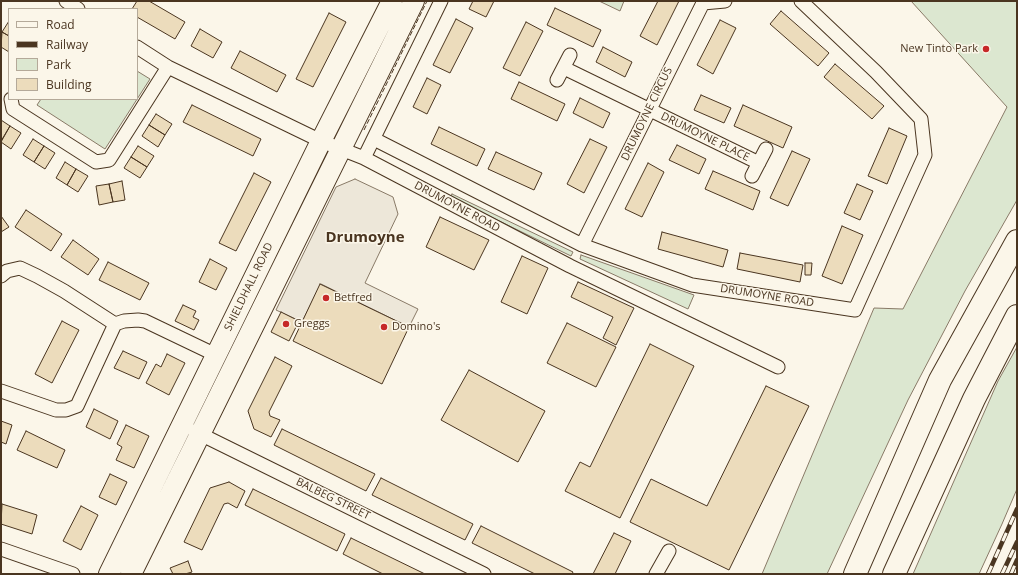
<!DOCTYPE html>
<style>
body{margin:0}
#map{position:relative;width:1018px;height:575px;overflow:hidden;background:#fbf6e9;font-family:"Open Sans",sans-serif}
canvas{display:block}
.frame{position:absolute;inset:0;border:2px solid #4a3520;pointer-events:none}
.legend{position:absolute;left:8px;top:8px;width:130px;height:92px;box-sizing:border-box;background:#fbf6e9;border:1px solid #b4a999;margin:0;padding:5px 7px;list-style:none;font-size:12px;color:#4a3520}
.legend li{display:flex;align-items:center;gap:8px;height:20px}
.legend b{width:20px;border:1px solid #b4a999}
</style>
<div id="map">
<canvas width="1018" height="575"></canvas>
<div class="frame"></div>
<ul class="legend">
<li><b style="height:5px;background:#fbf6e9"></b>Road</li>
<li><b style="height:5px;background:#4a3520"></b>Railway</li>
<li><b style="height:11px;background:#dce7d0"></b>Park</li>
<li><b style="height:11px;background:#ecdcbc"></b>Building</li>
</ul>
</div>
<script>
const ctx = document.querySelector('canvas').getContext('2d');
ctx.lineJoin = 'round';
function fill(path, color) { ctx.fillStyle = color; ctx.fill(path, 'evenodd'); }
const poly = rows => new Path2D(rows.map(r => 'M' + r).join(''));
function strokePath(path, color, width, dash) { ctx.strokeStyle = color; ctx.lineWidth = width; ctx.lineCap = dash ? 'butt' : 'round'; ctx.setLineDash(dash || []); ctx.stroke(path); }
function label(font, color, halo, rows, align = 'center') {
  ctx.font = font + ' "Open Sans",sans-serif'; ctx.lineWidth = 3; ctx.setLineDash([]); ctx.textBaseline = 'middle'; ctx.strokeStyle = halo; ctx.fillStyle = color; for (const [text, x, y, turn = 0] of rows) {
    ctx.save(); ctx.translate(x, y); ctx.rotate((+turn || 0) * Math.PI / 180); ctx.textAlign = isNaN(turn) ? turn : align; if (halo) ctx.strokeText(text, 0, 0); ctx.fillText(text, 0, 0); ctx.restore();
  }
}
const green = poly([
 [599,1,624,1,620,11,599,1],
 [911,1,1017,1,1017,200,965,291,908,400,827,574,762,574,874,308,903,309,1007,107,911,1],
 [137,71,150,79,105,149,37,105,41,99,137,99,137,71],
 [452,194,573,252,571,256,450,197,452,194],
 [581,255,694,295,688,309,580,259,581,255],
 [1017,347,1017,489,1002,524,979,574,913,574,998,381,1017,347]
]);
fill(green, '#dce7d0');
strokePath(green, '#887966', 1);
const parking = poly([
 [355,179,393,197,398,214,365,283,418,309,409,327,321,284,302,322,276,310,336,187,355,179]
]);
fill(parking, '#ede7d9');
strokePath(parking, '#887966', 1);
const building = poly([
 [137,1,149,1,185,22,175,39,137,17,137,9,132,9,137,1],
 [473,1,494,1,486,17,469,9,473,1],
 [658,1,679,1,657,45,640,36,658,1],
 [555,8,601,30,593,47,547,25,555,8],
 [781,11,829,53,818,66,770,24,781,11],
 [329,13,346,22,313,87,296,79,329,13],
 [456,19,473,28,450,73,433,65,456,19],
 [720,20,736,28,713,74,697,65,720,20],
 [9,21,9,36,2,32,9,21],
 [526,22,543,31,520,76,503,68,526,22],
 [200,29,222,42,213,58,191,46,200,29],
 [2,32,9,36,9,52,1,47,2,32],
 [603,47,632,62,625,77,596,62,603,47],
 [240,51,286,75,277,92,231,68,240,51],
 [835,64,884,106,872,119,824,77,835,64],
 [427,78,441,85,427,114,413,107,427,78],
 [519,82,565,104,557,121,511,99,519,82],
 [701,95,731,108,724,123,694,110,701,95],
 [580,98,610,113,603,128,573,113,580,98],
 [192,105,261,139,253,156,183,122,192,105],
 [743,105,792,127,783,148,734,126,743,105],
 [156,114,172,124,165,135,149,125,156,114],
 [1,120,10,126,1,141,1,120],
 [149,125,165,135,158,147,142,136,149,125],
 [10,126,21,133,11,149,1,142,10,126],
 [439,127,485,149,477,166,431,144,439,127],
 [889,128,907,136,887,184,868,176,889,128],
 [33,139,44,146,34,162,23,155,33,139],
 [590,139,607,147,584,193,567,184,590,139],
 [677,145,706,159,699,174,669,160,677,145],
 [44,146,55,153,45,169,34,162,44,146],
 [138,146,154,156,147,167,131,157,138,146],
 [792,151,810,159,788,206,770,198,792,151],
 [496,152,542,173,534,190,488,169,496,152],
 [131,157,147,167,140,178,124,168,131,157],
 [65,162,76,169,67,185,56,178,65,162],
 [648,163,664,172,642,217,625,209,648,163],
 [76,169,88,176,78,192,67,185,76,169],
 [713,171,760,191,753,210,705,189,713,171],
 [254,173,271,182,236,251,219,243,254,173],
 [122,181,125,200,113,202,109,184,122,181],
 [109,184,113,202,99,205,96,186,109,184],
 [857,184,873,191,860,220,844,213,857,184],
 [26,210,62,234,51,251,15,227,26,210],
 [1,216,9,227,1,232,1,216],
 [440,217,489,240,474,270,426,247,440,217],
 [842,226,863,235,842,284,822,276,842,226],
 [662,232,728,250,723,267,658,249,662,232],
 [73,240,99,259,88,275,61,257,73,240],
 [740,253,803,265,800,282,737,269,740,253],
 [522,256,548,268,527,314,501,302,522,256],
 [210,259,227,268,216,290,199,282,210,259],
 [108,262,149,283,140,300,99,280,108,262],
 [805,263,812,263,811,275,805,275,805,263],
 [578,282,634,308,616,345,603,338,613,317,571,297,578,282],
 [320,284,409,327,382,384,293,341,320,284],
 [183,305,196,311,193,317,199,320,194,330,175,321,183,305],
 [281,312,299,321,289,341,271,332,281,312],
 [62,321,79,330,52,383,35,374,62,321],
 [567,323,616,347,596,387,547,363,567,323],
 [650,344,694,366,620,518,565,491,580,462,590,467,650,344],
 [123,351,147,362,139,379,114,368,123,351],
 [167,354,185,363,169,395,146,383,156,364,161,367,167,354],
 [275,357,292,366,269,412,270,416,280,420,271,437,254,429,248,411,275,357],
 [469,370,545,411,518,462,441,420,469,370],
 [766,386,809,406,729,570,630,522,651,479,707,506,766,386],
 [94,409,118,421,110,439,86,427,94,409],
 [1,421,12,425,6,444,1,442,1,421],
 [126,425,149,436,134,468,116,460,122,447,117,444,126,425],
 [282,429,375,474,366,491,274,445,282,429],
 [26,431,65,450,57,468,17,450,26,431],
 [110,474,127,482,116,505,99,497,110,474],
 [381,478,473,524,465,540,372,495,381,478],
 [229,482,245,491,237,508,228,503,224,504,202,550,184,542,210,488,229,482],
 [253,489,345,534,337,551,245,505,253,489],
 [2,504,37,515,32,534,1,524,2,504],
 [81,506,98,515,81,550,63,541,81,506],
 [481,526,573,572,572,574,535,574,472,543,481,526],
 [614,533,631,541,615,574,593,574,614,533],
 [351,538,425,574,383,574,343,554,351,538],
 [188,561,192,572,185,574,173,574,170,568,188,561]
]);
fill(building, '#ecdcbc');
strokePath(building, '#4a3520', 1);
const street = poly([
 [66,1,78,9],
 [137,47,168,67,321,141,364,158,570,266,778,367],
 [564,68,759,163],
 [557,80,570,55],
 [11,99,13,109,96,162,109,160,168,67],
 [374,139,582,245,692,285,855,310,925,155,921,119,876,72,801,1],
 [364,158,441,1],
 [752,176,766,149],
 [582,245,703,3,725,1],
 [1,276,7,271,20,268,37,276,64,291,115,324],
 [1,391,56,410,66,410,77,406,115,324,124,321,138,320,145,321,216,355],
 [194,431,484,574],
 [1,549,73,574],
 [656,574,669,551]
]);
const primary = poly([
 [109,574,321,141,392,1],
 [131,574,414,1]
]);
const highway = poly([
 [855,574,940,380,1017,241],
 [894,574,974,399,1017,316]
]);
strokePath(street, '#4a3520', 15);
strokePath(primary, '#4a3520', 22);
strokePath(highway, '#4a3520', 24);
strokePath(street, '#fbf6e9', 13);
strokePath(primary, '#fbf6e9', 20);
strokePath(highway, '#fbf6e9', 22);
const rail = poly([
 [988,574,1017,509],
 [1002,574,1017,542],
 [1011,574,1017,560]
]);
strokePath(rail, '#4a3520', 4.5);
strokePath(rail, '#fbf6e9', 3, [9]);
strokePath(poly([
 [364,130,427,1]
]), '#4a3520', 1, [5, 2]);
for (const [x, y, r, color] of [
 [986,49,4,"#c62828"],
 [326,298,4,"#c62828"],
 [286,324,4,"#c62828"],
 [384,327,4,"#c62828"]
]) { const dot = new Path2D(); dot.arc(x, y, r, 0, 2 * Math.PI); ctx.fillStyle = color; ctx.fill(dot); strokePath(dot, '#fbf6e9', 1.5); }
label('11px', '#4a3520', '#fbf6e9', [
 ["New Tinto Park",978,49,"right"],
 ["Betfred",334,298],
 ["Greggs",294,324],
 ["Domino's",392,327]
], 'left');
label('11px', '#4a3520', '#fbf6e9', [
 ["DRUMOYNE CIRCUS",647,114,-64],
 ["DRUMOYNE PLACE",705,137,26],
 ["DRUMOYNE ROAD",457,207,28],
 ["SHIELDHALL ROAD",249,287,-64],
 ["DRUMOYNE ROAD",767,296,9],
 ["BALBEG STREET",333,499,26]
]);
label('bold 15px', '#4a3520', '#fbf6e9', [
 ["Drumoyne",365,238]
]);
</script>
